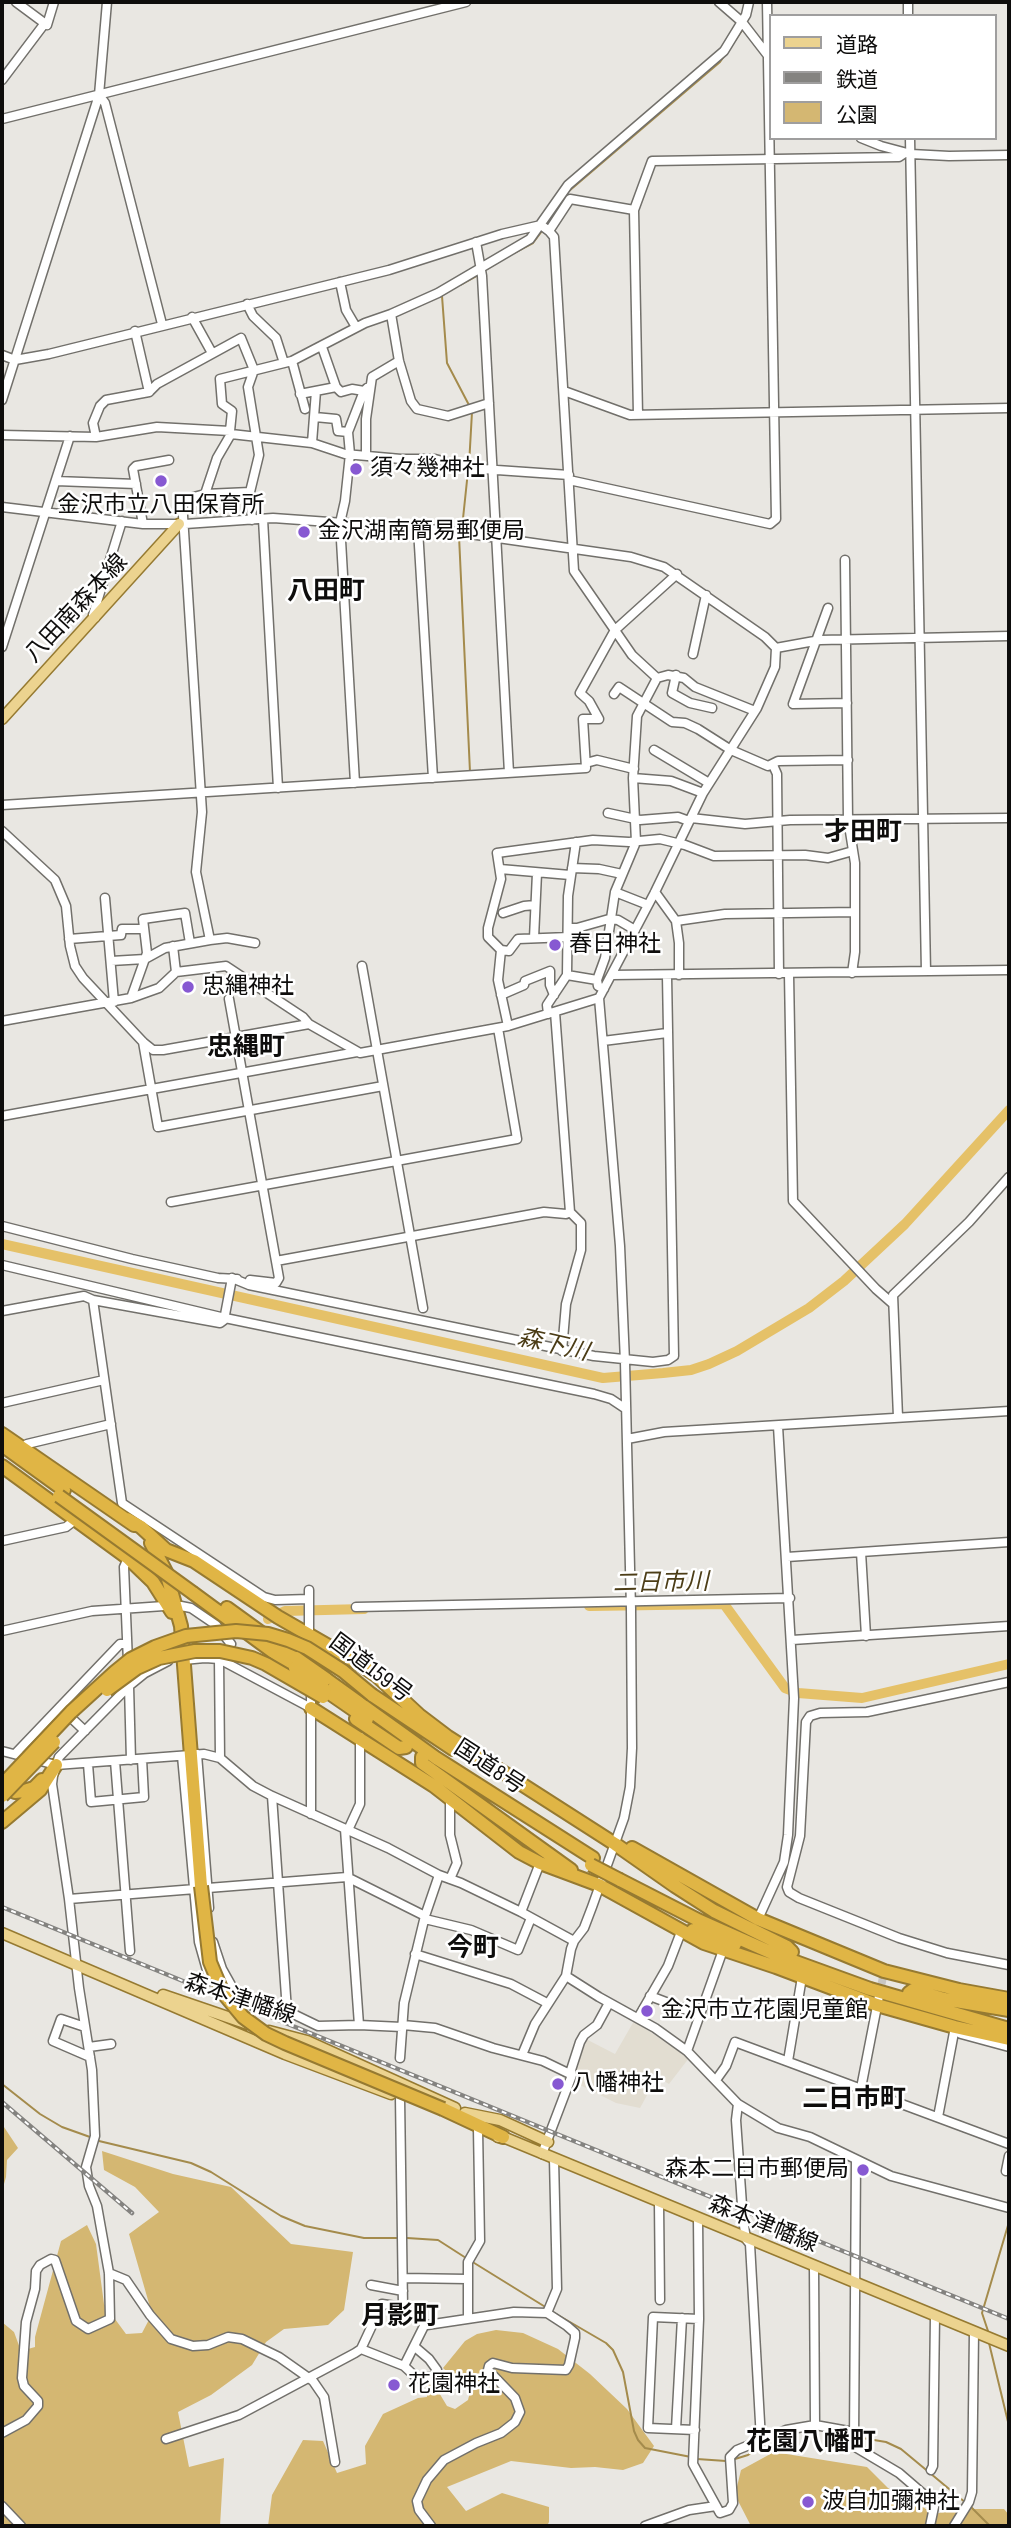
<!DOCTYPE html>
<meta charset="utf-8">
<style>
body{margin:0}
#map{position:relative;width:1011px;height:2528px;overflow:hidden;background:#e9e7e2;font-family:"Sofia Sans Condensed","Noto Sans JP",sans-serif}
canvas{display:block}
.frame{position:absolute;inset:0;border:4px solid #0e0d0c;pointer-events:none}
.legend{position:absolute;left:769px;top:14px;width:228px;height:126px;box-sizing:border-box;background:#fff;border:2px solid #9f9e9e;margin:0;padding:9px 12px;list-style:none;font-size:21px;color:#0e0d0c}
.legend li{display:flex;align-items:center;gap:14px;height:35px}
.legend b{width:35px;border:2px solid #9f9e9e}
</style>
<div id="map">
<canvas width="1011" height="2528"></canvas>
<div class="frame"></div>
<ul class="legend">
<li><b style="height:9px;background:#ecd38f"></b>道路</li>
<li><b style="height:9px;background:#848380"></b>鉄道</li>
<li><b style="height:19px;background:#d4b772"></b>公園</li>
</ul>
</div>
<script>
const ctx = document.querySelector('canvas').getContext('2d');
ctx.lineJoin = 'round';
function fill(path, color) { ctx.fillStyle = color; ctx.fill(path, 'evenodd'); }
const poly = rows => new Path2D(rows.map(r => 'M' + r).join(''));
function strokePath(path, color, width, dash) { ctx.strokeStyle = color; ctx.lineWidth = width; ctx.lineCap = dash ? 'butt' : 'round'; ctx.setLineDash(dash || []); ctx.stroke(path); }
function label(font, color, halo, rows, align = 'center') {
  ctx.font = font + ' "Sofia Sans Condensed","Noto Sans JP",sans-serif'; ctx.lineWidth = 5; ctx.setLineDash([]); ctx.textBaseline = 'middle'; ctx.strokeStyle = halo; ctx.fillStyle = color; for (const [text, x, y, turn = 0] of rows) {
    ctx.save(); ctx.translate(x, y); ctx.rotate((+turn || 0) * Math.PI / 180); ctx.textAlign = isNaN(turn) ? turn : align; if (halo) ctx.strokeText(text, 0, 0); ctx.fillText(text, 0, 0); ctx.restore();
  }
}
fill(poly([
 [634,2021,689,2058,669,2084,657,2077,640,2108,616,2103,572,2081,572,2069,584,2038,615,2054]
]), '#e2ddd1');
fill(poly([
 [2,2124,18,2148,7,2160,6,2177,2,2191],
 [102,2151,173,2174,231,2187,291,2244,353,2252,344,2310,328,2325,284,2329,266,2342,252,2365,211,2395,178,2412,189,2467,224,2458,220,2526,2,2526,2,2322,14,2332,21,2351,35,2347,35,2337,61,2241,87,2225,96,2244,104,2304,126,2334,142,2333,152,2314,129,2234,159,2212,135,2187,104,2170],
 [496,2330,523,2333,558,2349,590,2374,627,2409,654,2446,643,2463,623,2470,595,2467,571,2468,511,2461,447,2487,466,2511,502,2493,549,2507,549,2522,547,2526,268,2526,272,2495,303,2440,323,2441,337,2473,366,2464,365,2446,383,2414,418,2398,427,2397,426,2384,435,2386,447,2406,455,2409,468,2400,471,2388,455,2379,443,2368,465,2341,477,2334],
 [774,2452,867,2467,888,2488,935,2514,956,2509,1004,2509,1009,2515,1009,2526,751,2526,735,2495,741,2470]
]), '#d4b772');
strokePath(poly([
 [569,191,720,62,743,29],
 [545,226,565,196],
 [514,253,533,243,542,231],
 [484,271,503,259],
 [460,285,480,274],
 [442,296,447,363,470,407],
 [394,317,411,309],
 [469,465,472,412],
 [462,528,468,471],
 [459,536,470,772],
 [2,2084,40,2114,62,2127,90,2137],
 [99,2141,191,2163,211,2172,281,2216,305,2226,364,2238,398,2238],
 [407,2238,438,2240,466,2258],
 [471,2261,547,2308],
 [551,2311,606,2343,613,2350,623,2372,634,2431,638,2440,645,2448,691,2457],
 [988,2331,982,2313,1009,2222],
 [989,2343,1009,2426],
 [856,2437,886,2442,901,2449,966,2503],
 [697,2459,726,2461],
 [735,2459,748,2455,770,2441],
 [970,2506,990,2526]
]), '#a48b4c', 2);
strokePath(poly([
 [2,1244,603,1378,663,1373,691,1370,709,1364,737,1351,809,1308,844,1281,905,1224,1009,1110],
 [589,1606,724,1604,785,1688,798,1693,862,1698,1009,1664],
 [268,1619,285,1611,364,1609]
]), '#e5c168', 10);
strokePath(poly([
 [879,1996,883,1977]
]), '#c8c6c2', 8, [8, 4]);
const minor = poly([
 [16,2,47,25,54,2],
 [719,2,742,22,769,57],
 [908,2,908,16],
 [2,80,45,23],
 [99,95,105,103,162,324],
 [2,119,466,2],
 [861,138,881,146,911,154,949,156,1009,155],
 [910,138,926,971],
 [549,231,570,199,634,210],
 [476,242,482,276,509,773],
 [340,282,346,310,356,327],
 [247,304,253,316,276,338,284,363],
 [391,314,399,361,411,401,417,409,448,416,489,403],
 [192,317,212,353],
 [135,331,149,392],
 [322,347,336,387,341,392,352,389,364,391,367,388],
 [2,355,15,360,49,354,389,270,502,234,541,225,549,231,554,237,574,571,632,655,657,678,637,716,633,778,636,842,615,892,605,958,597,980,598,986,604,989],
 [292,361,305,409],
 [564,391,630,415,1009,408],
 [300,394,336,387],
 [2,400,99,95,107,2],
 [638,415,634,210,652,161,899,157,905,153],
 [315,417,336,419,338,431,348,432],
 [230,431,232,411,222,404,220,379,292,361,365,323,391,314,438,293,530,239,568,185,724,51,746,15,749,2],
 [2,435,96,437,157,427,230,431,231,434,312,443,345,454,401,459,435,459,468,468,569,475],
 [96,437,93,423,100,406,106,400,149,392,157,384,241,338,254,370,248,387,259,455,250,492,252,520],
 [312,443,316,391],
 [366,454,366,419,372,377,399,361],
 [569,480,770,524,776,519,767,2],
 [56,481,136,484],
 [205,494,250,492],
 [2,507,143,524,185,524,273,518,442,530,631,557,664,567,765,637,776,648,775,667,757,708,703,793,655,892,599,998,620,1246,625,1362,631,1609,632,1748,630,1787,624,1818,592,1907,584,1928,574,1941,571,1949,566,1976,535,2024,522,2055],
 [263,519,278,788],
 [143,524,133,469,136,466,169,460],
 [418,529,433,778],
 [845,560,848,819,855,863,855,952,852,973],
 [828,608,793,704,847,703],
 [95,618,93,615,122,521],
 [2,647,70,436],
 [776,648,820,640,1009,636],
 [693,654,706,595],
 [676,675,672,693,690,703,712,708],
 [657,678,668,675,684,678,695,687,755,711],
 [614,694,619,687,672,722,685,723,698,729,731,750,768,766,778,761,848,760],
 [654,750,709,783],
 [586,763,597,760,634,769],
 [773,765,777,774,779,974],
 [633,778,671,781,703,793],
 [355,783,340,523,345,501,350,454,348,432,364,391],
 [2,805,586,768,583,719,599,719,589,701,580,693,615,630,677,574],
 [608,813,640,820,678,817,689,821],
 [691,818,745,824,790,820,1009,818],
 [2,831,55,880,66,906,70,946,75,966,83,978,143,1042,153,1050,163,1050,309,1024,360,1053,508,1026,599,998],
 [572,868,599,869,622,874],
 [500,869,570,875],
 [615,892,648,905],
 [655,892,676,921,679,943,679,975],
 [105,898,114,1002],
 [503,913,524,906,535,905],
 [676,921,725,914,855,912],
 [569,928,577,928,609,919,618,920,635,930],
 [534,938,537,873],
 [69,939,121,935,122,929,144,929],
 [210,940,196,872,202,812,182,500,205,494,217,458,231,434],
 [173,946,176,972],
 [501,950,488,937,488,928,501,879,497,853,593,840,629,842,660,839,685,845,714,856,805,855,828,858,853,851],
 [111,961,145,959,165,948,210,940,227,938,255,943],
 [362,966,423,1308],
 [789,974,793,1201,876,1289,892,1303],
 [567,975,597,980],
 [612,975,1009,970],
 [501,995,524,985,525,981,550,971,550,985,554,995],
 [131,998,147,953,143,919,185,913,190,943],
 [229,999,279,1278,276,1283,250,1280],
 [555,1012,570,1212,581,1223,581,1250,566,1304,562,1351],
 [548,1014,547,1005,567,975,568,896,576,842],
 [2,1021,131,998,159,988,176,972,226,966,303,1017,309,1024],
 [508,1026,498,980,501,950,509,951,518,939,569,937],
 [603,1041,667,1033],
 [143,1042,158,1127,383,1086],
 [2,1116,357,1052],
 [171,1202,517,1139,498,1028],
 [2,1226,132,1259,218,1278,237,1279],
 [276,1261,544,1212,566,1214,570,1212],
 [2,1265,225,1318,594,1394,611,1399,626,1409],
 [232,1278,249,1285,594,1356,653,1362,668,1360,674,1356,667,976],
 [93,1300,122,1503,264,1597,275,1600,309,1599],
 [2,1311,84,1296,93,1300,220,1323,224,1320,232,1278],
 [2,1403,104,1380],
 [898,1417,893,1295,969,1222,1009,1177],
 [627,1439,664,1432,1009,1411],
 [27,1444,111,1424],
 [2,1541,66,1527,75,1520],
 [861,1552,866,1636],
 [787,1557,1009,1542],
 [128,1558,124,1567,128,1662],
 [309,1590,309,1636],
 [181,1606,191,1608,216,1625,231,1644,219,1659,220,1758],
 [356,1607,790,1598],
 [2,1631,92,1611,164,1606],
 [792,1640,1009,1626],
 [183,1660,205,1658,219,1659,311,1708],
 [1009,1682,867,1712,820,1713,810,1716,806,1722,800,1836,787,1887,789,1892,799,1898,899,1938,947,1953,1009,1965],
 [129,1686,131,1760],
 [311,1688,311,1814],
 [66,1713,85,1731],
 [2,1751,56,1765,204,1754,220,1758,253,1786,272,1796,388,1848,439,1875,461,1883,521,1912,574,1941],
 [15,1754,120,1644,126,1644],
 [197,1754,209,1908],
 [182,1756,199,1942,210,1981],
 [115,1761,130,1951],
 [88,1764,91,1802,144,1797,142,1759],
 [272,1796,287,2011,318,2026,359,2025,402,2027],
 [450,1797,450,1835,457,1863,450,1879],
 [345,1829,359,2025],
 [348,1830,360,1804,360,1737],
 [69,1899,347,1877,425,1916],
 [521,1912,540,1863],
 [425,1919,471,1930,518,1950,531,1918],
 [758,1919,784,1862,788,1835,794,1698,778,1426],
 [213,1942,222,1969,236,1994],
 [415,1954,511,1984,547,2003],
 [566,1976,599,1997,655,2028,687,2051,738,2104,778,2128,810,2137,891,2176,1009,2208],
 [650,1996,700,2015],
 [638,2018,668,1966,681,1932],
 [403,2025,435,2028,493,2048,543,2061,572,2075],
 [85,2027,61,2019,53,2041,90,2057],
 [961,2034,1009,2047],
 [89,2047,111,2044],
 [687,2051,723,1950],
 [400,2058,404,2003,425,1916,439,1875],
 [788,2061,802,1977],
 [716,2080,726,2066,735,2042,1009,2144],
 [861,2088,879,1996],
 [400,2097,403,2307,405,2311,427,2325,514,2312,547,2313,567,2326,575,2333,575,2338,569,2365,566,2370,512,2368,493,2363,489,2366,488,2370,515,2398,520,2412,515,2422,501,2433,476,2443,444,2460,427,2480,417,2501,419,2510,431,2526],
 [738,2104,736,2120,743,2219,746,2239,750,2244,761,2440],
 [938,2117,955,2027],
 [542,2154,572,2075,571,2070,580,2042,584,2035,597,2025,609,2003],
 [856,2160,854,2441,857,2448,899,2473,928,2498,934,2507,930,2526],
 [1006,2171,1009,2156],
 [659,2203,660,2300],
 [698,2219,699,2319,693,2464,720,2513,729,2510,733,2503,730,2457,737,2450,786,2430,815,2425,854,2432],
 [814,2267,815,2425],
 [109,2273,126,2280,150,2315,171,2339,193,2346,208,2345,228,2337,242,2339,279,2357,313,2381,324,2397,335,2462],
 [403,2278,467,2279],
 [371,2285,403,2291],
 [547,2313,557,2289,554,2159],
 [468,2318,468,2262,480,2241,478,2129],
 [425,2324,404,2366,417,2378,437,2376],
 [415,2347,429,2359,437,2370,437,2376,455,2384],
 [361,2349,404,2366],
 [676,2429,682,2318],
 [695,2430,648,2428,653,2317,699,2319],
 [2,2433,26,2420,38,2406,38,2401,24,2386,22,2378,26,2322,35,2289,36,2271,40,2265,51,2259,55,2260,76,2321,88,2329,110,2319,109,2273,97,2206,89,2186,86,2167,95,2136,92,2070,79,1988,69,1899,52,1784,53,1776,59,1757,129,1686,145,1673,168,1661],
 [166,2439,239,2415,355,2353,361,2349,382,2304,403,2307],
 [931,2470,933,2466,935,2316],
 [2,2506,21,2526],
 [645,2526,689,2510,716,2506],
 [954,2526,969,2502,972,2492,974,2332]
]);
const major = poly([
 [2,719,179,524],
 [2,1933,285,2054,391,2094],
 [163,1995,248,2024],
 [269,2031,307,2041,455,2108],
 [465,2113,500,2120,548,2142],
 [498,2137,503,2137,1009,2346]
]);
const highway = poly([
 [2,1434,134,1525],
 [2,1445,64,1490],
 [2,1466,128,1558,153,1582,172,1612],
 [127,1519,141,1527,166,1550,194,1561,278,1617,358,1663,377,1676,419,1715,448,1737,615,1844,675,1886,714,1911,787,1947,792,1952],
 [151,1543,166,1572,181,1626,201,1886],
 [193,1593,295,1668],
 [227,1608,296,1658],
 [326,1679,436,1758,593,1858],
 [325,1690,367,1719],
 [372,1695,453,1749],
 [311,1708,434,1786,519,1852,540,1863,599,1885,704,1943,776,1967,877,2005,955,2027,1009,2039],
 [356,1719,399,1748,406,1747],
 [422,1757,422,1763,571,1870],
 [2,1785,15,1792,24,1791,34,1788,42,1780],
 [2,1822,40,1790,56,1765],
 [632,1848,758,1919,884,1971,959,1990,1009,1999],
 [620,1880,700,1921,779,1956,870,1989,1009,2029],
 [693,1930,735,1944],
 [909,1993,913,1990,944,1999,1009,2010],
 [443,2109,503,2137]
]);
strokePath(minor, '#72706b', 11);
strokePath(major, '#967a31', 13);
strokePath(highway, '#967a31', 16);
strokePath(minor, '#fff', 8);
strokePath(major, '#ecd38f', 10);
strokePath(highway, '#e0b545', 12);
const rail = poly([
 [2,1907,1009,2319],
 [2,2102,132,2213]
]);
strokePath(rail, '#848380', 4.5);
strokePath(rail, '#fff', 2, [5]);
const highwayBridge = poly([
 [59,1496,193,1593],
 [296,1658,326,1679],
 [295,1668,325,1690],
 [107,1690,137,1668,159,1658,195,1651,220,1651,252,1658,266,1664,323,1697],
 [2,1785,71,1712,115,1672,131,1659,155,1647,186,1636,236,1631,268,1634,288,1640,307,1648,343,1671,372,1695],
 [2,1796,54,1742],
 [591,1865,620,1880],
 [201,1886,210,1962,223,1993,243,2017,266,2034,285,2043,443,2109]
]);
strokePath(highwayBridge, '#967a31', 16, []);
strokePath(highwayBridge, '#e0b545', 12);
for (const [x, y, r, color] of [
 [356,469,7,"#8759d2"],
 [161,481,7,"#8759d2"],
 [304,532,7,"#8759d2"],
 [555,945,7,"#8759d2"],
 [188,987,7,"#8759d2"],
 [647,2011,7,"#8759d2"],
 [558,2084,7,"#8759d2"],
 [863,2170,7,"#8759d2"],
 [394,2385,7,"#8759d2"],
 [808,2502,7,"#8759d2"]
]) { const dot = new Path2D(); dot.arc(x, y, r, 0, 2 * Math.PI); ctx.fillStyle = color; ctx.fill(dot); strokePath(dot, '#fff', 2.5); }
label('23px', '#0e0d0c', '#fff', [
 ["須々幾神社",370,469],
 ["金沢市立八田保育所",161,506,"center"],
 ["金沢湖南簡易郵便局",318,532],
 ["春日神社",569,945],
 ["忠縄神社",202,987],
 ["金沢市立花園児童館",661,2011],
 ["八幡神社",572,2084],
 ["森本二日市郵便局",849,2170,"right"],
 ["花園神社",408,2385],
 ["波自加彌神社",822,2502]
], 'left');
label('23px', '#0e0d0c', '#fff', [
 ["八田南森本線",77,609,-47],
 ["国道159号",370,1669,37],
 ["国道8号",489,1768,33],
 ["森本津幡線",240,2000,18],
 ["森本津幡線",763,2225,22]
]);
label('italic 24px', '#4c3d17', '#fff', [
 ["森下川",553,1346,13],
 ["二日市川",661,1584,-1]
]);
label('bold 26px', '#0e0d0c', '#fff', [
 ["八田町",326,592],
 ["才田町",863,833],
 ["忠縄町",246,1048],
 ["今町",473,1949],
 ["二日市町",854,2100],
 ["月影町",400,2317],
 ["花園八幡町",811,2443]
]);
</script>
